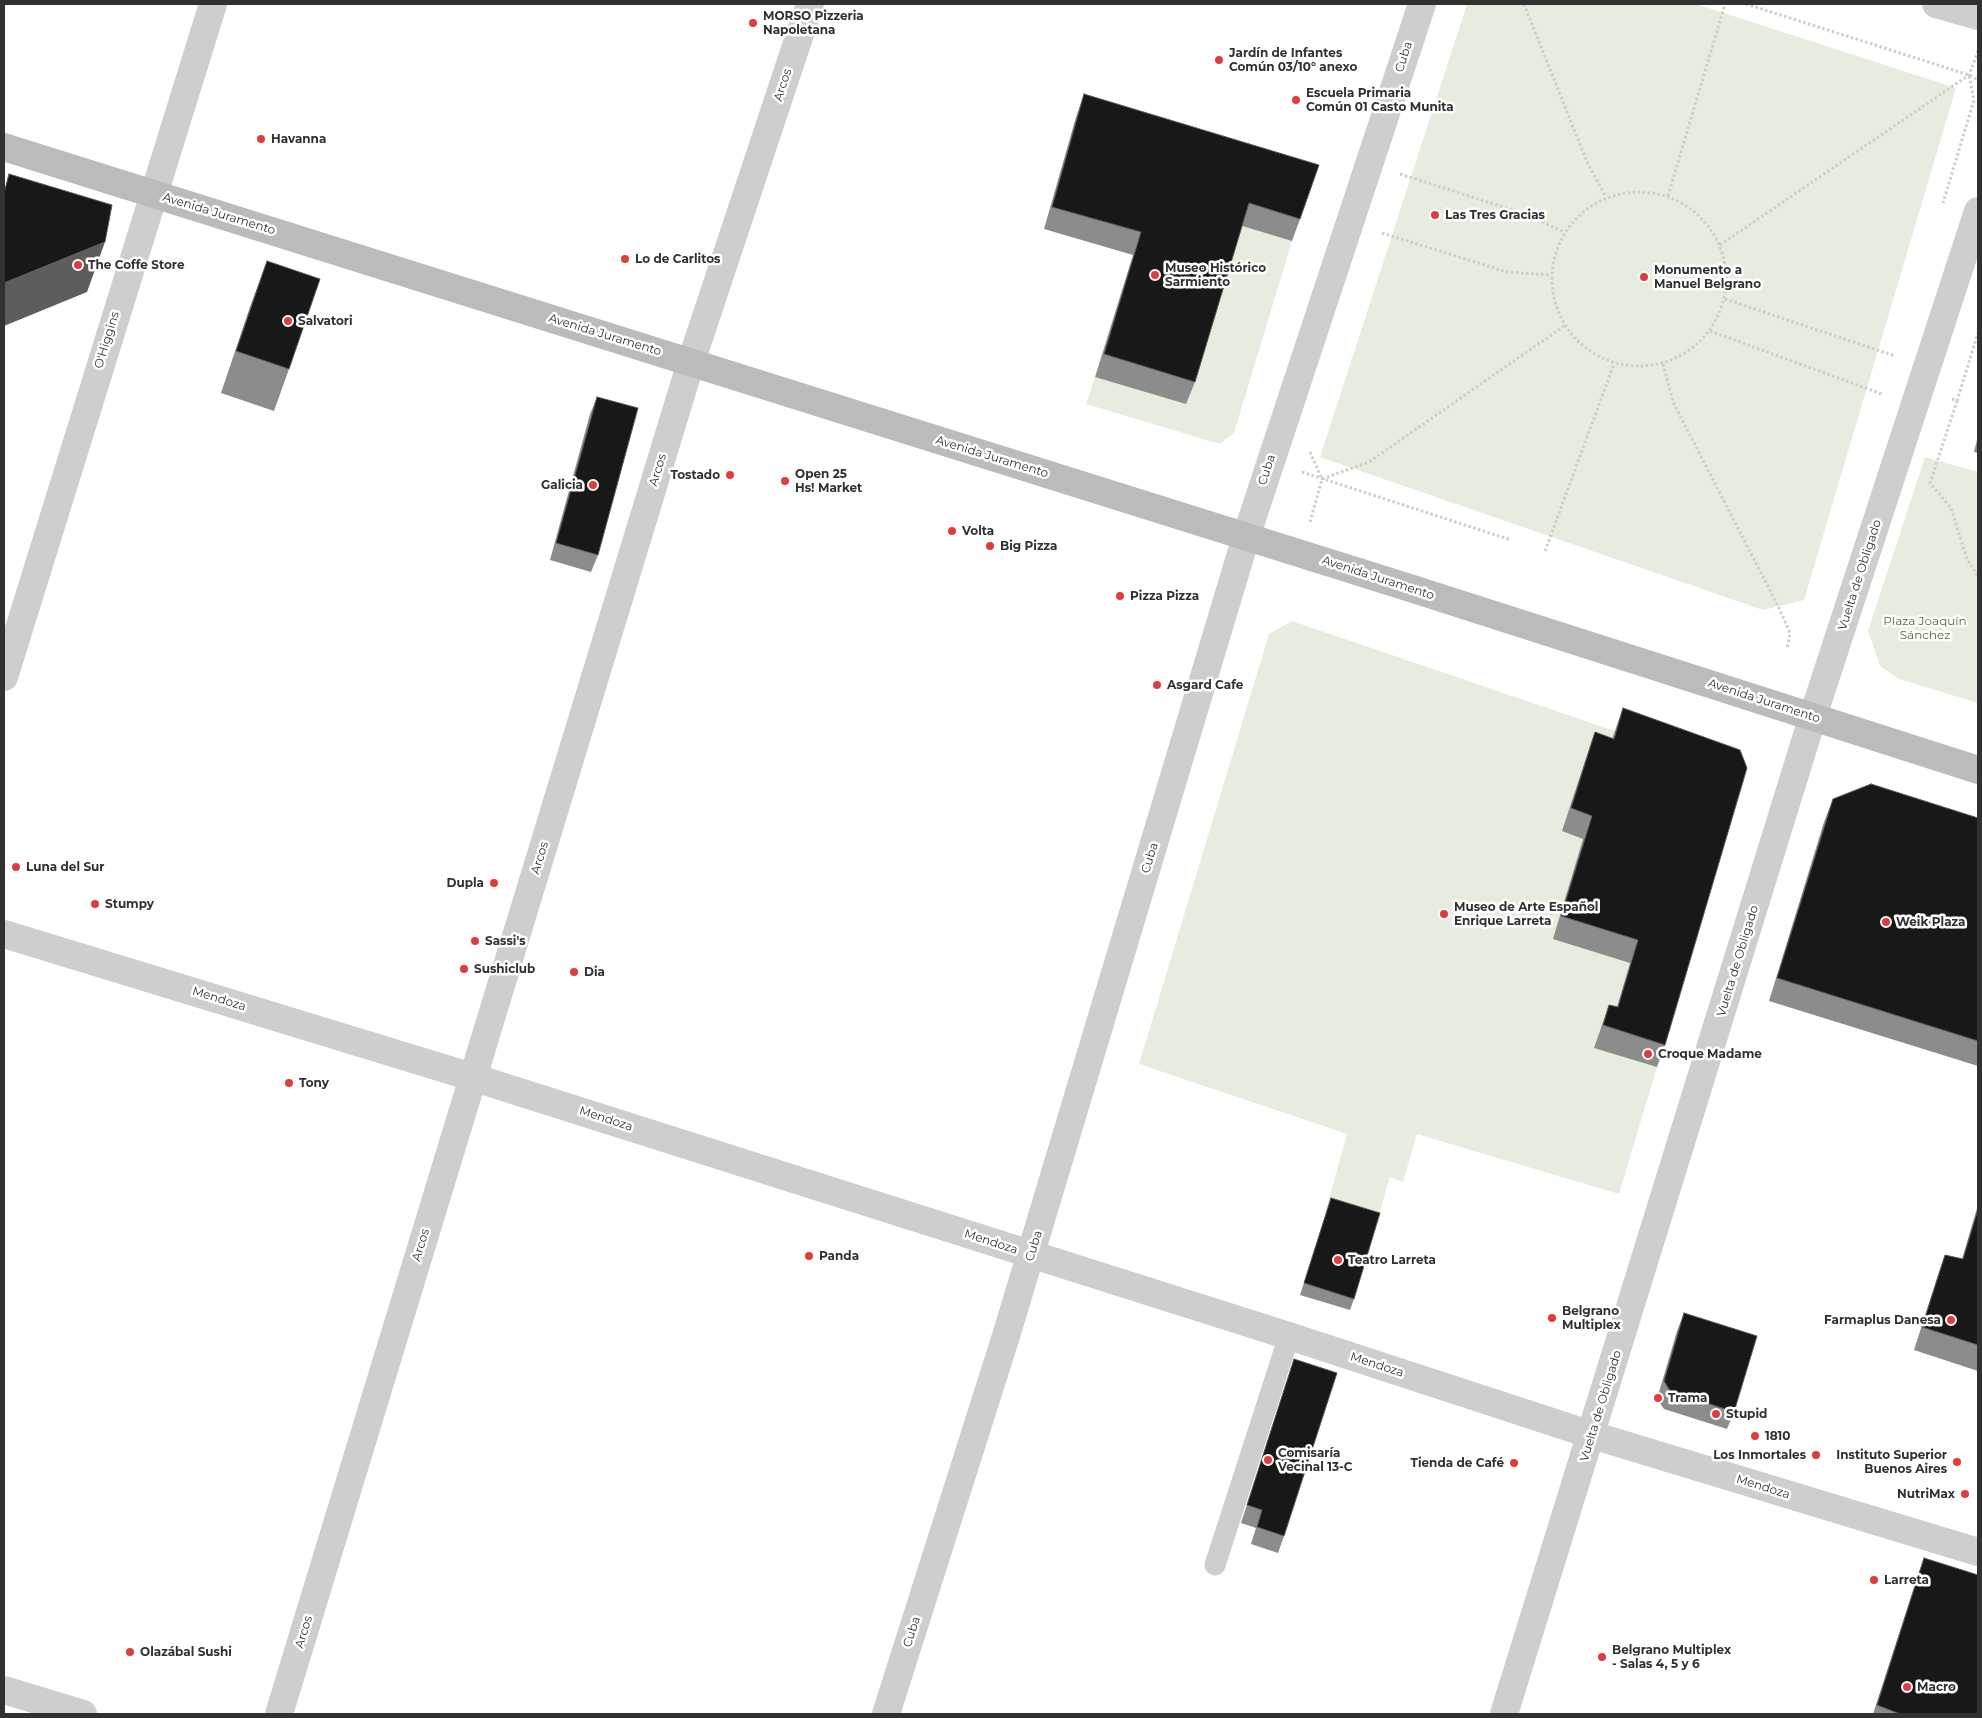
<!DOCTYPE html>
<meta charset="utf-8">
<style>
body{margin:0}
#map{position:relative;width:1982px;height:1718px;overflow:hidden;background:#fff;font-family:Montserrat,sans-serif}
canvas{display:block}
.frame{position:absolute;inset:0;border:5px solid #313131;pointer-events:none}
</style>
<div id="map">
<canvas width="1982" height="1718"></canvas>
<div class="frame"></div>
</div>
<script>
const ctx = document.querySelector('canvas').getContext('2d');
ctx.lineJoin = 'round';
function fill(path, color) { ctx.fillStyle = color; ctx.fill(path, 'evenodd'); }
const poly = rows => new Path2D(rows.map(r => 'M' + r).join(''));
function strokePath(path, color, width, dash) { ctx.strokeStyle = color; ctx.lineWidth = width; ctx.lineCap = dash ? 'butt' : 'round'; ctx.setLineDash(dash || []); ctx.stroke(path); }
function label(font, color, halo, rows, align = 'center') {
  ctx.font = font + ' Montserrat,sans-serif'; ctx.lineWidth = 5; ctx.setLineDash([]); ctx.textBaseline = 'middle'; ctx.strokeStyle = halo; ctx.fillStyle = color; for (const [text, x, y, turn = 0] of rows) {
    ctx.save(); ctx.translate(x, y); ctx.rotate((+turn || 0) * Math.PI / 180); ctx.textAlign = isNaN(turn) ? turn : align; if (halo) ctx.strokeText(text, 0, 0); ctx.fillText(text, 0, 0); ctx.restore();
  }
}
fill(poly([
 [1467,4,1696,4,1956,88,1804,600,1763,610,1320,457],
 [1241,226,1292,241,1234,433,1220,444,1086,404,1095,377],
 [1925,457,1978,472,1978,703,1899,679,1880,666,1868,631],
 [1292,621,1615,731,1583,839,1630,963,1610,1030,1657,1067,1619,1194,1417,1134,1403,1182,1390,1177,1376,1225,1326,1210,1347,1134,1139,1064,1269,634]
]), '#e6ede0');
strokePath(poly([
 [1524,4,1587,162,1606,197],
 [1746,4,1969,75,1974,100,1943,203],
 [1970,75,1978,80],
 [1400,174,1525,214,1564,232],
 '1552 279a87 87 0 1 1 174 0a87 87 0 1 1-174 0Z',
 [1668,196,1725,4],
 [1382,233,1507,272,1551,275],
 [1720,245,1969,75,1978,51],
 [1725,299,1895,356],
 [1710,331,1882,394],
 [1663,364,1673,402,1778,606,1790,633,1787,649],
 [1952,399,1957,401,1930,483,1951,508,1967,559,1978,576],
 [1957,401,1978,333],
 [1310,452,1322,479],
 [1302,472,1511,540],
 [1310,522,1322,479,1369,462,1564,326],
 [1545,551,1614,364]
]), '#cecece', 3, [2.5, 2.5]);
strokePath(poly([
 [1215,1565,1289,1336]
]), '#cecece', 21);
strokePath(poly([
 [1936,4,1978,16],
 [4,677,213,4],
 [4,934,472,1077,1289,1336,1592,1435,1978,1552],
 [4,1690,83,1714],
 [279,1714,691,362,810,4],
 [886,1714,1006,1336,1246,537,1422,4],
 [1504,1714,1813,716,1978,211]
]), '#cecece', 28);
strokePath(poly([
 [4,147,1410,588,1978,770]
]), '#bbb', 28);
fill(poly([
 [1084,94,1300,219,1292,241,1242,226,1195,382,1186,404,1095,377,1133,255,1044,229,1076,117],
 [267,261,289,369,274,411,221,393,251,304],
 [597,397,598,555,591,572,550,560,590,414],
 [1978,436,1978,453,1974,452],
 [1623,708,1665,1045,1657,1067,1594,1048,1609,1005,1617,1007,1630,963,1553,939,1583,839,1562,831,1587,755,1595,732,1612,739],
 [1833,799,1978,818,1978,1066,1769,1001,1824,822],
 [1331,1198,1354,1299,1350,1310,1300,1295],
 [1978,1205,1978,1371,1914,1350,1937,1278,1945,1255,1962,1259],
 [1684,1313,1734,1412,1727,1429,1664,1409,1657,1399,1677,1331],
 [1294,1359,1284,1536,1278,1553,1251,1544,1256,1528,1241,1523],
 [1924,1558,1978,1714,1873,1714,1918,1575]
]), '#8c8c8c');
fill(poly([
 [105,242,87,292,4,326,4,283]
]), '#5d5d5d');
const building = poly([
 [1084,94,1319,165,1300,219,1249,203,1195,382,1104,354,1141,232,1052,207,1084,94],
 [9,174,112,205,105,242,4,283,4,193,9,174],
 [267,261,320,279,289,369,236,351,267,261],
 [597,397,638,408,598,555,556,543,597,397],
 [1623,708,1740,750,1747,768,1665,1045,1603,1025,1609,1005,1618,1007,1638,940,1561,916,1592,816,1571,808,1595,732,1614,739,1623,708],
 [1871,784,1978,818,1978,1041,1777,978,1833,799,1871,784],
 [1331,1198,1380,1213,1354,1299,1304,1283,1331,1198],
 [1978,1209,1978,1345,1922,1327,1945,1255,1963,1259,1978,1209],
 [1684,1313,1757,1336,1734,1412,1670,1391,1664,1381,1684,1313],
 [1294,1359,1337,1373,1284,1536,1257,1527,1262,1510,1247,1505,1294,1359],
 [1924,1558,1978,1575,1978,1714,1900,1714,1877,1705,1924,1558]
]);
fill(building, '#181818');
strokePath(building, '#5d5d5d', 1);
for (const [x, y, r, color] of [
 [753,23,5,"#de3d3d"],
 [1219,60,5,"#de3d3d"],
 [1296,100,5,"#de3d3d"],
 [261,139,5,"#de3d3d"],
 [1435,215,5,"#de3d3d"],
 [625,259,5,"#de3d3d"],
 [78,265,5,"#de3d3d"],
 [1155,275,5,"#de3d3d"],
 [1644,277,5,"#de3d3d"],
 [288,321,5,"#de3d3d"],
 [730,475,5,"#de3d3d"],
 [785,481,5,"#de3d3d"],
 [593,485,5,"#de3d3d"],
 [952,531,5,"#de3d3d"],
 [990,546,5,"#de3d3d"],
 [1120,596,5,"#de3d3d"],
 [1157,685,5,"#de3d3d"],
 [16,867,5,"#de3d3d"],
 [494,883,5,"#de3d3d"],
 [95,904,5,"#de3d3d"],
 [1444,914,5,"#de3d3d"],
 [1886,922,5,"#de3d3d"],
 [475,941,5,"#de3d3d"],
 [464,969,5,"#de3d3d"],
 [574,972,5,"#de3d3d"],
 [1648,1054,5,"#de3d3d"],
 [289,1083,5,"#de3d3d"],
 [809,1256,5,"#de3d3d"],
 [1338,1260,5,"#de3d3d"],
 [1552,1318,5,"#de3d3d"],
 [1951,1320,5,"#de3d3d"],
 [1658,1398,5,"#de3d3d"],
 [1716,1414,5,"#de3d3d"],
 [1755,1436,5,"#de3d3d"],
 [1816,1455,5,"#de3d3d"],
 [1268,1460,5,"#de3d3d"],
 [1957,1462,5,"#de3d3d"],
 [1514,1463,5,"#de3d3d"],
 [1965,1494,5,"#de3d3d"],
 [1874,1580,5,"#de3d3d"],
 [130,1652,5,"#de3d3d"],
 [1602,1657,5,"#de3d3d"],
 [1907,1687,5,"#de3d3d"]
]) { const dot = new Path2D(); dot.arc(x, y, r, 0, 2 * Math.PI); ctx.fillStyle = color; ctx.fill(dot); strokePath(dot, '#fff', 2); }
label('bold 12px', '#313131', '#fff', [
 ["MORSO Pizzeria",763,16],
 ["Napoletana",763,30],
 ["Jardín de Infantes",1229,53],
 ["Común 03/10° anexo",1229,67],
 ["Escuela Primaria",1306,93],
 ["Común 01 Casto Munita",1306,107],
 ["Havanna",271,139],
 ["Las Tres Gracias",1445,215],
 ["Lo de Carlitos",635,259],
 ["The Coffe Store",88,265],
 ["Museo Histórico",1165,268],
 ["Sarmiento",1165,282],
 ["Monumento a",1654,270],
 ["Manuel Belgrano",1654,284],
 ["Salvatori",298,321],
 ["Open 25",795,474],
 ["Hs! Market",795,488],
 ["Tostado",720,475,"right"],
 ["Galicia",583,485,"right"],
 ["Volta",962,531],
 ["Big Pizza",1000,546],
 ["Pizza Pizza",1130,596],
 ["Asgard Cafe",1167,685],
 ["Luna del Sur",26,867],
 ["Dupla",484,883,"right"],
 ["Stumpy",105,904],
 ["Museo de Arte Español",1454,907],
 ["Enrique Larreta",1454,921],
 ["Weik Plaza",1896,922],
 ["Sassi's",485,941],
 ["Sushiclub",474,969],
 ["Dia",584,972],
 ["Croque Madame",1658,1054],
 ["Tony",299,1083],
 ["Panda",819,1256],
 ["Teatro Larreta",1348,1260],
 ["Belgrano",1562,1311],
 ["Multiplex",1562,1325],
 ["Farmaplus Danesa",1941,1320,"right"],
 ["Trama",1668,1398],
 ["Stupid",1726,1414],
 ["1810",1765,1436],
 ["Comisaría",1278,1453],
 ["Vecinal 13-C",1278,1467],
 ["Los Inmortales",1806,1455,"right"],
 ["Instituto Superior",1947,1455,"right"],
 ["Buenos Aires",1947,1469,"right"],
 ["Tienda de Café",1504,1463,"right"],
 ["NutriMax",1955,1494,"right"],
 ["Larreta",1884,1580],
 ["Belgrano Multiplex",1612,1650],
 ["- Salas 4, 5 y 6",1612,1664],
 ["Olazábal Sushi",140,1652],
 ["Macro",1917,1687]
], 'left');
label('12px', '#313131', '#fff', [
 ["Cuba",1404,57,-72],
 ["Arcos",783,85,-72],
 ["Avenida Juramento",219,214,17],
 ["Avenida Juramento",605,335,17],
 ["O'Higgins",107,340,-73],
 ["Avenida Juramento",992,457,17],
 ["Arcos",658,470,-73],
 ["Cuba",1267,470,-72],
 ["Vuelta de Obligado",1860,575,-72],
 ["Avenida Juramento",1378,578,18],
 ["Avenida Juramento",1764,701,18],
 ["Arcos",540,858,-73],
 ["Cuba",1150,858,-73],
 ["Vuelta de Obligado",1738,961,-73],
 ["Mendoza",219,999,17],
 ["Mendoza",606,1119,18],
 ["Mendoza",991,1242,18],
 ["Arcos",421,1245,-73],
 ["Cuba",1034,1246,-73],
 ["Mendoza",1377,1365,18],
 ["Vuelta de Obligado",1601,1406,-73],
 ["Mendoza",1763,1487,17],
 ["Arcos",304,1632,-73],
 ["Cuba",912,1632,-72]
]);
label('12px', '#516c40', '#fff', [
 ["Plaza Joaquín",1925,621],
 ["Sánchez",1925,635]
]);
</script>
